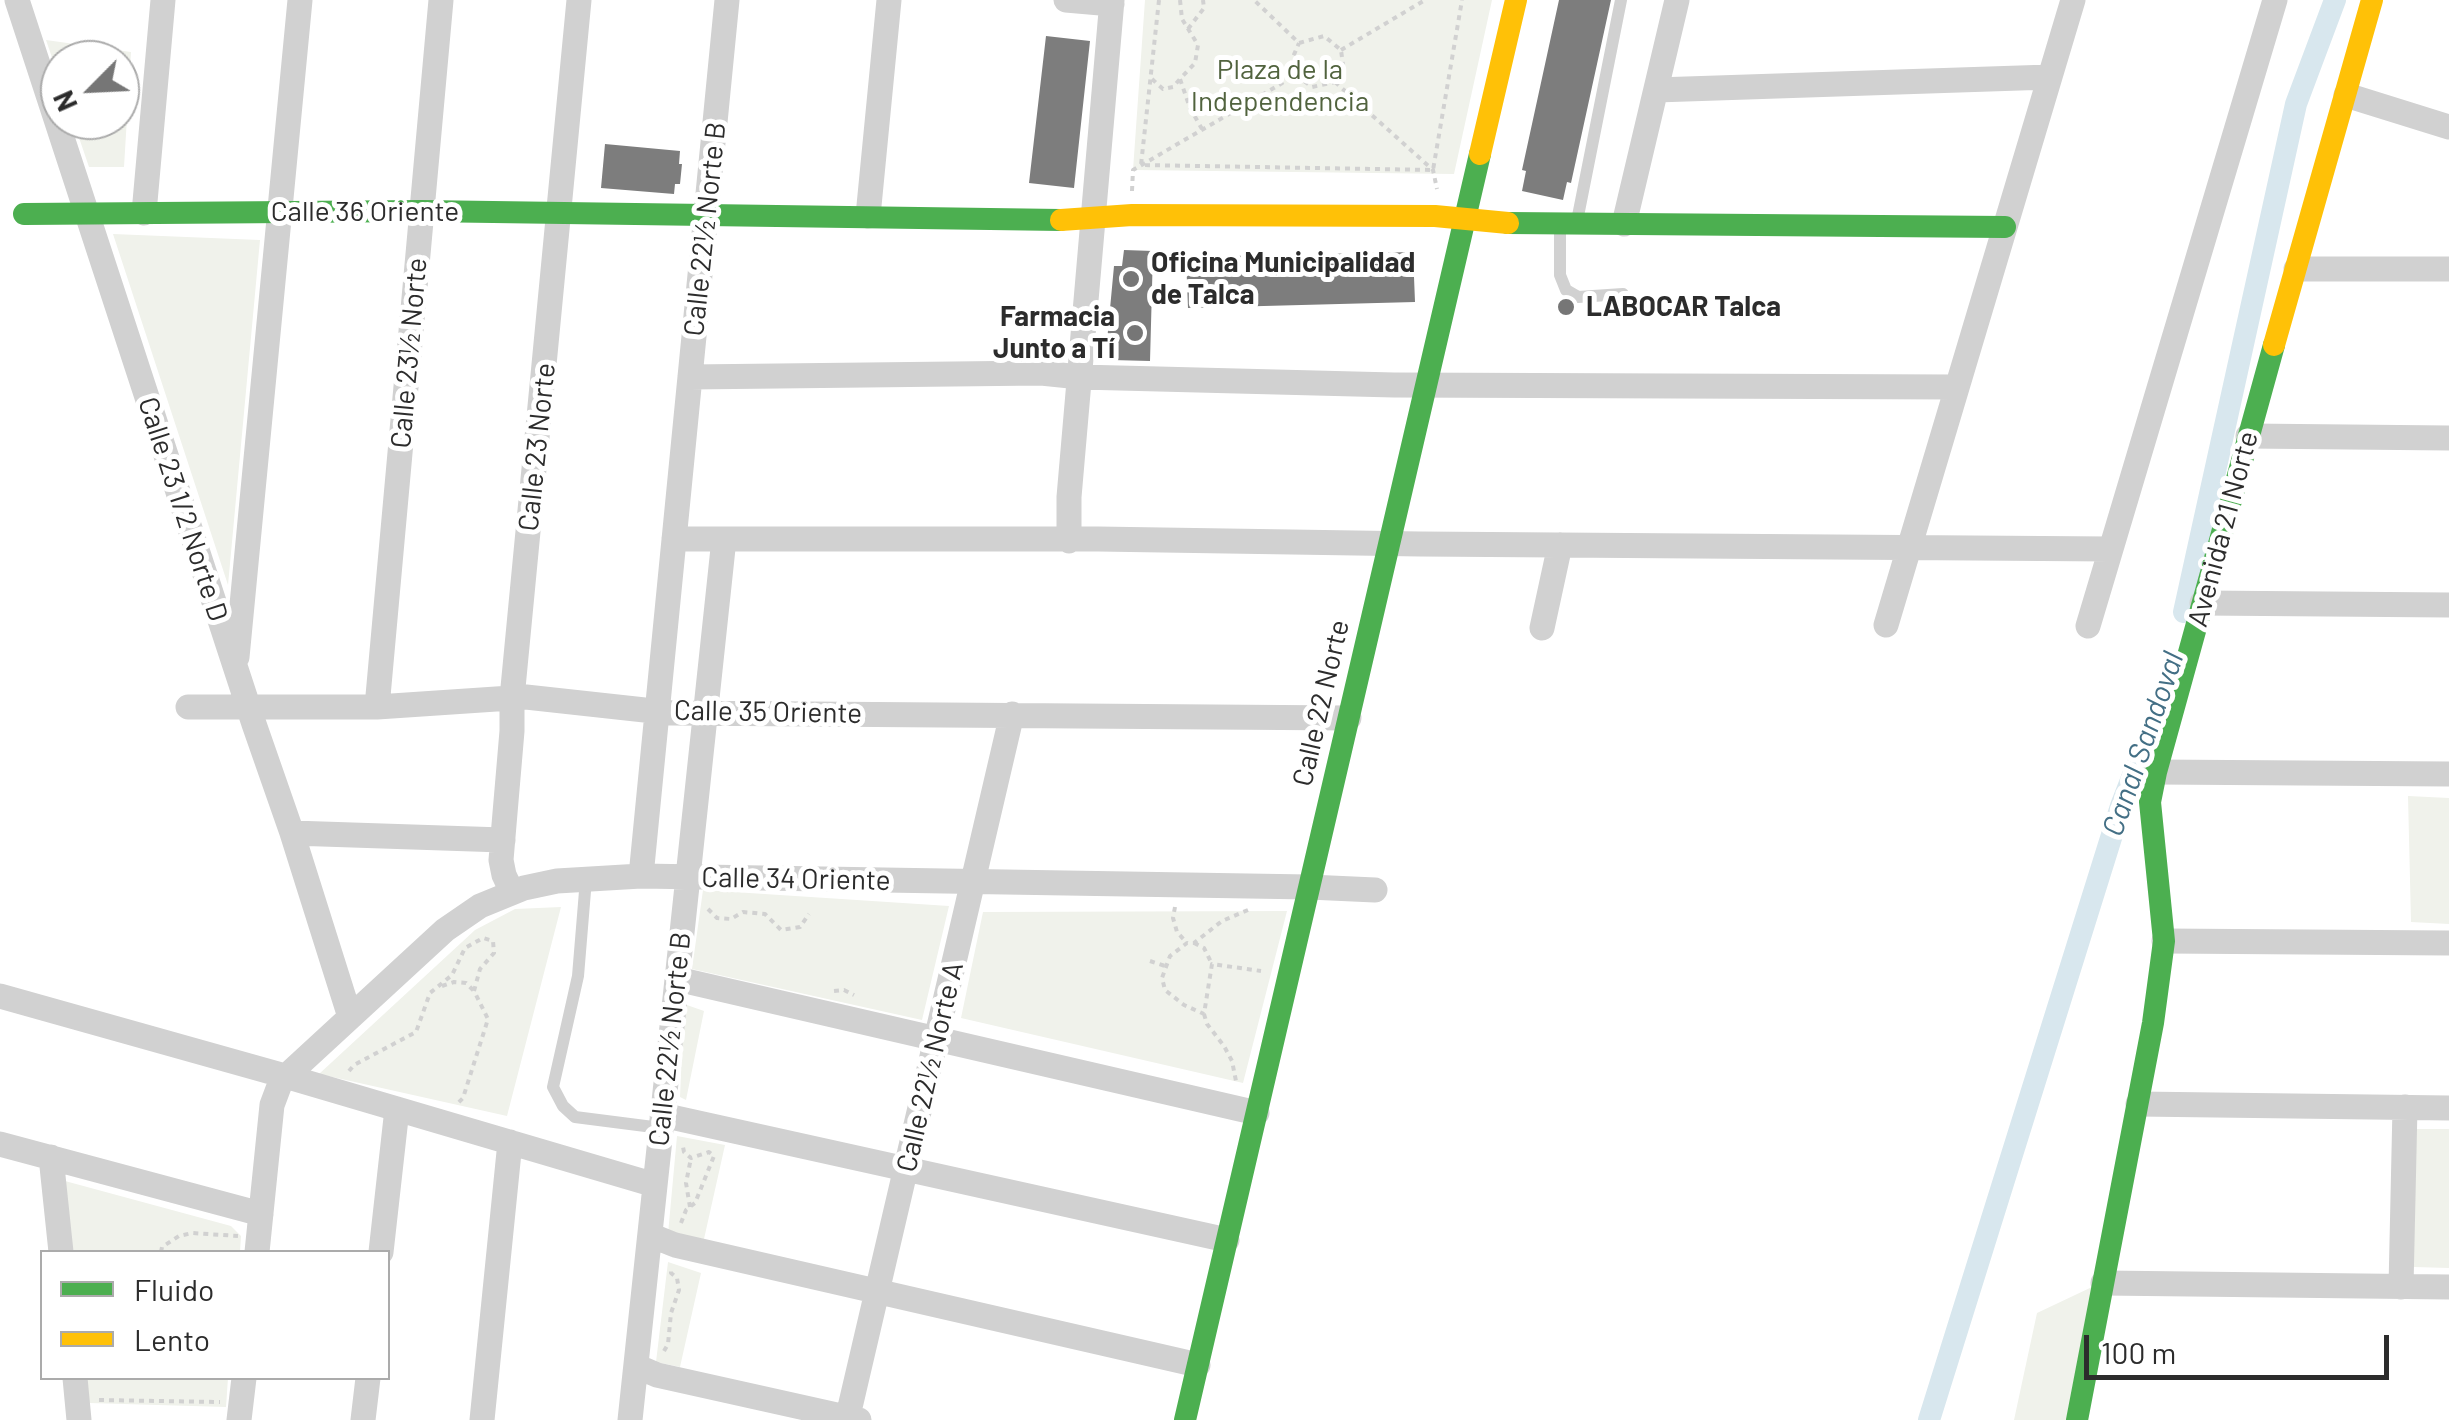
<!DOCTYPE html>
<meta charset="utf-8">
<style>
body{margin:0}
#map{position:relative;width:2449px;height:1420px;overflow:hidden;background:#fff;font-family:Barlow,sans-serif}
canvas{display:block}
.legend{position:absolute;left:40px;top:1250px;width:350px;height:130px;box-sizing:border-box;background:#fff;border:2px solid #ababab;margin:0;padding:12px 18px;list-style:none;font-size:30px;color:#2c2c2c}
.legend li{display:flex;align-items:center;gap:20px;height:50px}
.legend b{width:50px;border:2px solid #ababab}
.north{position:absolute;left:40px;top:40px;width:100px;height:100px;box-sizing:border-box;background:#fff;border:2px solid #ababab;border-radius:50%;rotate:246deg;font-size:28px;font-weight:700;line-height:40px;text-align:center;color:#2c2c2c}
.north::after{content:'';display:block;margin:auto;width:35px;height:45px;background:#767676;clip-path:polygon(50% 0,100% 100%,50% 72%,0 100%)}
.scale{position:absolute;left:2084px;top:1335px;width:305px;height:45px;box-sizing:border-box;border:5px solid #2c2c2c;border-top:0;padding-left:12px;font-size:30px;line-height:35px;white-space:nowrap;color:#2c2c2c;-webkit-text-stroke:8px #fff;paint-order:stroke}
</style>
<div id="map">
<canvas width="2449" height="1420"></canvas>
<ul class="legend">
<li><b style="height:12px;background:#4caf50"></b>Fluido</li>
<li><b style="height:12px;background:#ffc107"></b>Lento</li>
</ul>
<div class="north">N</div>
<div class="scale">100 m</div>
</div>
<script>
const ctx = document.querySelector('canvas').getContext('2d');
ctx.lineJoin = 'round';
function fill(path, color) { ctx.fillStyle = color; ctx.fill(path, 'evenodd'); }
const poly = rows => new Path2D(rows.map(r => 'M' + r).join(''));
function strokePath(path, color, width, dash) { ctx.strokeStyle = color; ctx.lineWidth = width; ctx.lineCap = dash ? 'butt' : 'round'; ctx.setLineDash(dash || []); ctx.stroke(path); }
function label(font, color, halo, rows, align = 'center') {
  ctx.font = font + ' Barlow,sans-serif'; ctx.lineWidth = 10; ctx.setLineDash([]); ctx.textBaseline = 'middle'; ctx.strokeStyle = halo; ctx.fillStyle = color; for (const [text, x, y, turn = 0] of rows) {
    ctx.save(); ctx.translate(x, y); ctx.rotate((+turn || 0) * Math.PI / 180); ctx.textAlign = isNaN(turn) ? turn : align; if (halo) ctx.strokeText(text, 0, 0); ctx.fillText(text, 0, 0); ctx.restore();
  }
}
fill(poly([
 [1145,0,1492,0,1454,174,1133,170],
 [46,40,131,52,124,167,89,167,73,120,120,120,120,60,60,60,60,81],
 [113,234,260,240,228,585],
 [2408,796,2449,798,2449,924,2411,922],
 [703,890,949,906,922,1020,692,969],
 [561,907,507,1116,319,1074,475,930,515,909],
 [1287,911,1243,1083,961,1018,983,912],
 [684,1004,704,1011,686,1100,680,1097],
 [2414,1129,2449,1129,2449,1268,2414,1267],
 [677,1136,725,1145,704,1239,668,1234],
 [65,1181,231,1226,241,1236,240,1252,72,1252],
 [668,1262,701,1273,680,1367,656,1362],
 [2092,1287,2066,1420,2014,1420,2037,1313],
 [86,1378,228,1378,226,1407,89,1403]
]), '#f0f2eb');
strokePath(poly([
 [2184,612,2296,104,2335,0],
 [1929,1420,2121,806,2162,701]
]), '#d8e7ee', 22);
fill(poly([
 [1559,0,1611,0,1571,183,1567,182,1563,200,1522,191,1526,171,1522,170],
 [1046,36,1090,41,1074,188,1029,183],
 [605,144,680,151,679,164,682,164,680,184,675,184,674,194,601,188],
 [1124,250,1153,251,1150,361,1112,360,1115,341,1107,341,1114,266,1122,266],
 [1413,252,1415,302,1188,308,1186,257]
]), '#7d7d7d');
strokePath(poly([
 [1159,0,1141,165,1433,170,1462,0],
 [1180,0,1182,19,1198,45,1195,63,1180,79,1190,108,1202,129],
 [1188,29,1204,8,1203,0],
 [1341,50,1425,0],
 [1296,75,1293,57,1299,43],
 [1152,79,1163,89,1173,87,1180,79],
 [1335,82,1433,170,1437,189],
 [1132,191,1133,170,1296,75,1312,87,1335,82,1343,65,1341,50,1324,36,1299,43,1254,0],
 [1175,907,1173,918,1177,932,1187,943],
 [708,909,717,918,731,919,743,912,765,914,781,930,800,927,809,914],
 [1248,910,1222,921,1194,943,1187,943,1170,956,1162,978,1165,990,1184,1005,1204,1014,1212,964,1261,971],
 [1194,943,1204,948,1212,964],
 [1150,961,1165,966],
 [442,986,454,982,466,983,474,991],
 [834,991,844,990,854,995],
 [1204,1014,1207,1024,1224,1046,1232,1061,1236,1081],
 [349,1071,354,1065,416,1032,430,993,452,975,465,948,483,938,493,941,494,953,480,969,474,991,488,1019,463,1098,458,1103],
 [690,1207,686,1183,691,1158],
 [681,1223,686,1210,695,1203,714,1156,709,1152,691,1158,684,1152,683,1147],
 [161,1252,162,1247,179,1236,192,1233,238,1236],
 [664,1351,668,1344,671,1313,679,1290,677,1278,671,1273,671,1267],
 [99,1400,220,1402]
]), '#d1d1d1', 4, [5, 5]);
strokePath(poly([
 [1577,221,1621,0],
 [1560,223,1560,275,1566,290,1578,297,1623,294],
 [586,879,578,976,553,1087,563,1106,575,1117,661,1128]
]), '#d1d1d1', 12);
strokePath(poly([
 [17,0,254,724,292,833,350,1017],
 [1066,0,1112,4],
 [1656,90,2050,77],
 [2346,95,2449,127],
 [144,213,163,0],
 [868,216,889,0],
 [1624,224,1677,0],
 [2296,269,2449,269],
 [690,377,1041,373,1080,377,1394,385,1957,387],
 [2248,436,2449,438],
 [674,539,1098,539,1420,544,2110,549],
 [1069,541,1069,497,1112,0],
 [2202,603,2449,605],
 [1886,625,2073,0],
 [2088,626,2275,0],
 [1542,628,1560,545],
 [237,657,300,0],
 [188,707,377,707,526,697,672,713,1349,718],
 [377,707,441,0],
 [2156,772,2449,774],
 [292,833,503,840],
 [641,876,727,0],
 [512,892,504,875,501,860,512,731,512,698,579,0],
 [2164,941,2449,943],
 [677,979,1257,1113],
 [0,996,285,1076,655,1185],
 [2138,1104,2449,1108],
 [662,1115,1227,1240],
 [0,1144,261,1214],
 [51,1157,61,1252],
 [650,1235,675,1245,1198,1365],
 [257,1252,272,1105,281,1081,445,930,480,906,524,888,557,881,641,876,1309,887,1375,890],
 [381,1252,397,1109],
 [2103,1283,2449,1287],
 [2401,1287,2405,1107],
 [636,1366,657,1375,859,1420],
 [75,1378,79,1420],
 [239,1420,244,1378],
 [363,1420,368,1378],
 [482,1420,510,1142],
 [630,1420,724,539],
 [847,1420,1012,714]
]), '#d1d1d1', 25);
strokePath(poly([
 [24,214,422,211,1061,220],
 [1508,223,2005,227],
 [1185,1420,1480,154],
 [2077,1420,2153,1023,2164,941,2150,802,2156,772,2274,345]
]), '#4caf50', 22);
strokePath(poly([
 [1480,154,1516,0],
 [1061,220,1132,215,1435,216,1508,223],
 [2274,345,2372,0]
]), '#ffc107', 22);
for (const [x, y, r, color] of [
 [1131,279,10,"#767676"],
 [1566,307,10,"#767676"],
 [1135,333,10,"#767676"]
]) { const dot = new Path2D(); dot.arc(x, y, r, 0, 2 * Math.PI); ctx.fillStyle = color; ctx.fill(dot); strokePath(dot, '#fff', 4); }
label('28px', '#51633e', '#fff', [
 ["Plaza de la",1280,70],
 ["Independencia",1280,102]
]);
label('28px', '#2c2c2c', '#fff', [
 ["Calle 36 Oriente",365,212],
 ["Calle 22½ Norte B",705,229,-84],
 ["Calle 23½ Norte",409,353,-85],
 ["Calle 23 Norte",537,447,-84],
 ["Calle 23 1/2 Norte D",183,509,72],
 ["Avenida 21 Norte",2223,529,-75],
 ["Calle 22 Norte",1321,703,-77],
 ["Calle 35 Oriente",768,712,1],
 ["Calle 34 Oriente",796,879,1],
 ["Calle 22½ Norte B",670,1039,-84],
 ["Calle 22½ Norte A",930,1067,-77]
]);
label('bold 28px', '#2c2c2c', '#fff', [
 ["Oficina Municipalidad",1151,263],
 ["de Talca",1151,295],
 ["LABOCAR Talca",1586,307],
 ["Farmacia",1115,317,"right"],
 ["Junto a Tí",1115,349,"right"]
], 'left');
label('italic 30px', '#436f85', '#fff', [
 ["Canal Sandoval",2143,744,-71]
]);
</script>
